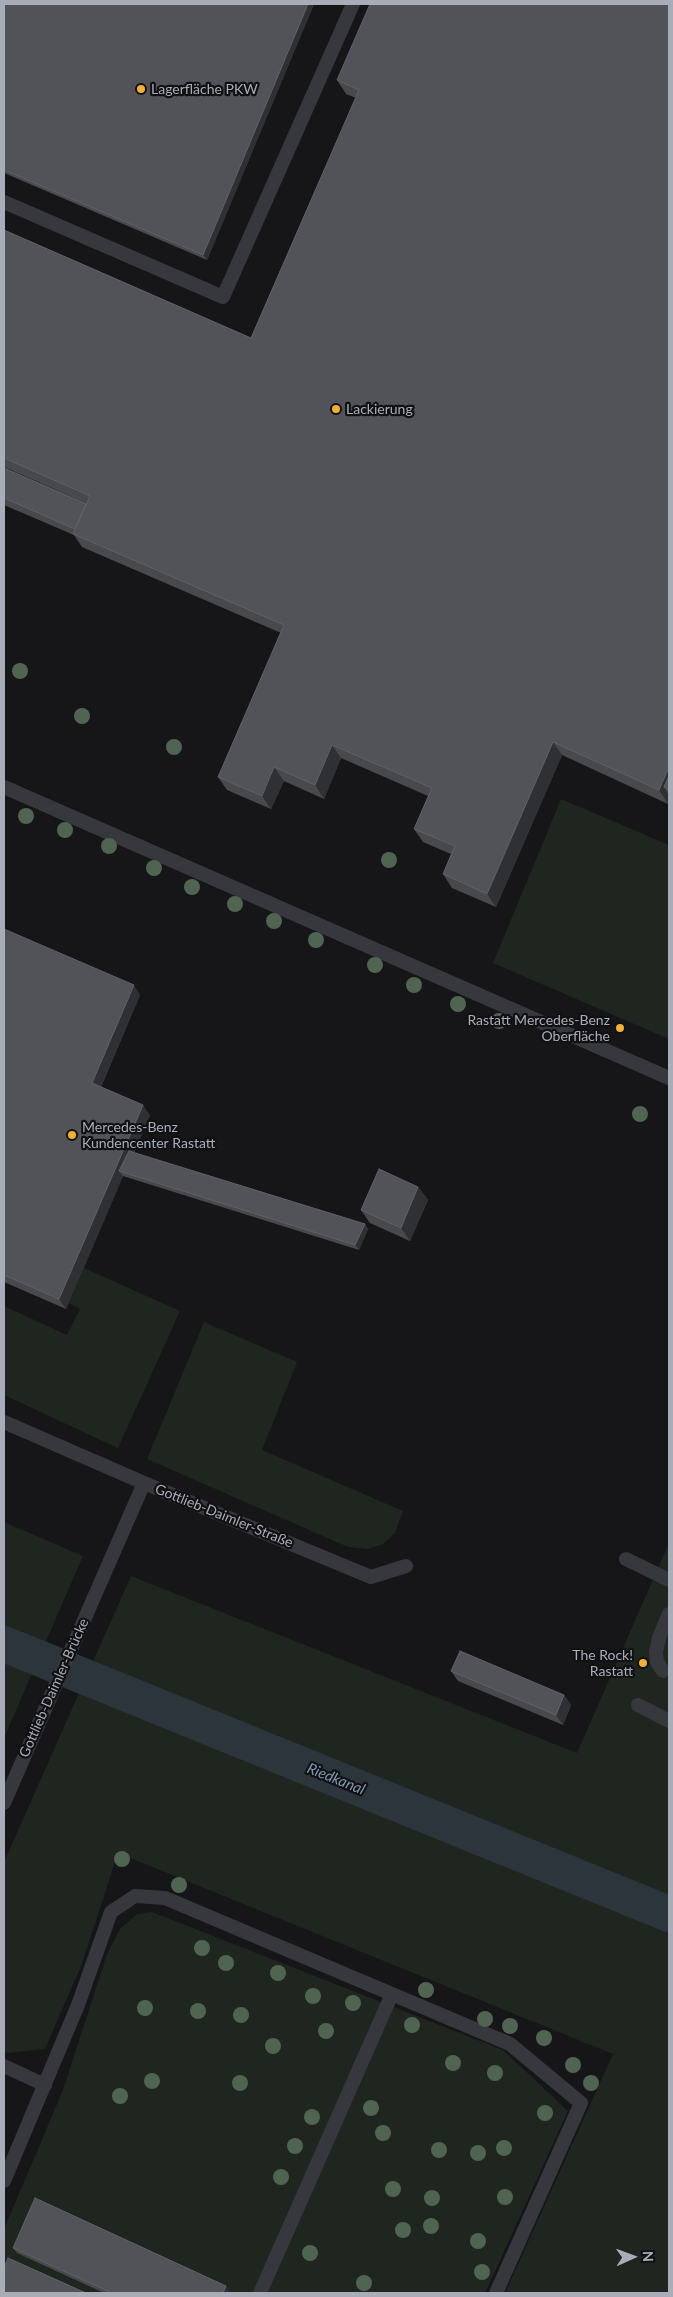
<!DOCTYPE html>
<meta charset="utf-8">
<style>
body{margin:0}
#map{position:relative;width:673px;height:2297px;overflow:hidden;background:#161618;font-family:Lato,sans-serif}
canvas{display:block}
.frame{position:absolute;inset:0;border:5px solid #a8adb8;pointer-events:none}
.north{position:absolute;left:608px;top:2232px;width:50px;height:50px;-webkit-text-stroke:4px #111113;paint-order:stroke;rotate:88deg;font-size:14px;font-weight:700;line-height:20px;text-align:center;color:#a8adb8}
.north::after{content:'';display:block;margin:auto;width:18px;height:22px;background:#a8adb8;clip-path:polygon(50% 0,100% 100%,50% 72%,0 100%)}
</style>
<div id="map">
<canvas width="673" height="2297"></canvas>
<div class="frame"></div>
<div class="north">N</div>
</div>
<script>
const ctx = document.querySelector('canvas').getContext('2d');
ctx.lineJoin = 'round';
function fill(path, color) { ctx.fillStyle = color; ctx.fill(path, 'evenodd'); }
const poly = rows => new Path2D(rows.map(r => 'M' + r).join(''));
function strokePath(path, color, width, dash) { ctx.strokeStyle = color; ctx.lineWidth = width; ctx.lineCap = dash ? 'butt' : 'round'; ctx.setLineDash(dash || []); ctx.stroke(path); }
function label(font, color, halo, rows, align = 'center') {
  ctx.font = font + ' Lato,sans-serif'; ctx.lineWidth = 4.5; ctx.setLineDash([]); ctx.textBaseline = 'middle'; ctx.strokeStyle = halo; ctx.fillStyle = color; for (const [text, x, y, turn = 0] of rows) {
    ctx.save(); ctx.translate(x, y); ctx.rotate((+turn || 0) * Math.PI / 180); ctx.textAlign = isNaN(turn) ? turn : align; if (halo) ctx.strokeText(text, 0, 0); ctx.fillText(text, 0, 0); ctx.restore();
  }
}
fill(poly([
 [561,799,669,845,669,1039,493,963],
 [84,1268,180,1311,118,1448,4,1395,4,1306,67,1335,80,1309,69,1303],
 [204,1322,297,1362,262,1450,403,1511,395,1533,383,1544,368,1549,348,1547,147,1459],
 [4,1522,83,1556,4,1738],
 [669,1543,669,2293,505,2293,613,2054,118,1853,81,1966,45,2049,7,2053,4,2052,4,1862,131,1576,577,1753],
 [152,1912,503,2050,568,2111,485,2293,4,2293,4,2229,63,2090,107,1954,120,1929,137,1914]
]), '#1e261f');
strokePath(poly([
 [4,1644,669,1914]
]), '#2c353c', 36);
strokePath(poly([
 [4,202,223,297,353,4],
 [4,787,669,1078],
 [4,1422,144,1483],
 [626,1559,669,1580],
 [663,1671,657,1662,656,1652,659,1638,669,1614],
 [638,1705,669,1721],
 [4,1803,144,1483,371,1577,406,1566],
 [4,2066,45,2085],
 [4,2181,78,2005,111,1912,135,1896,165,1898,510,2044,581,2103,496,2293],
 [260,2293,392,1994]
]), '#37383d', 14);
ctx.fillStyle = '#506452';
for (const [x, y] of [
 [20,671],
 [82,716],
 [174,747],
 [26,816],
 [65,830],
 [109,846],
 [389,860],
 [154,868],
 [192,887],
 [235,904],
 [274,921],
 [316,940],
 [375,965],
 [414,985],
 [458,1004],
 [499,1021],
 [640,1114],
 [122,1859],
 [179,1885],
 [202,1948],
 [226,1963],
 [278,1973],
 [426,1990],
 [313,1996],
 [353,2003],
 [145,2008],
 [198,2011],
 [241,2015],
 [485,2019],
 [412,2025],
 [510,2026],
 [326,2031],
 [544,2038],
 [273,2046],
 [453,2063],
 [573,2065],
 [495,2073],
 [152,2081],
 [240,2083],
 [591,2083],
 [120,2096],
 [371,2108],
 [545,2113],
 [312,2117],
 [383,2133],
 [295,2146],
 [504,2148],
 [439,2150],
 [478,2153],
 [281,2177],
 [393,2189],
 [505,2197],
 [432,2198],
 [431,2226],
 [403,2230],
 [478,2241],
 [310,2253],
 [482,2272],
 [364,2283]
]) { ctx.beginPath(); ctx.arc(x, y, 8, 0, 2 * Math.PI); ctx.fill(); }
fill(poly([
 [4,4,314,4,207,260,4,173],
 [669,4,669,802,668,804,562,755,496,907,452,888,443,874,451,854,423,842,414,829,428,796,341,758,324,799,284,781,271,809,227,790,218,777,281,633,82,547,74,535,4,505,4,468,86,503,4,467,4,230,251,338,356,98,346,94,337,80],
 [4,929,140,995,101,1087,150,1115,134,1153,365,1224,368,1229,359,1250,123,1176,66,1309,4,1282],
 [418,1187,428,1200,410,1241,370,1223,361,1210],
 [451,1671,564,1695,571,1705,563,1725,458,1681],
 [13,2248,229,2291,229,2293,104,2293,17,2253]
]), '#47494d');
fill(poly([
 [308,4,314,4,207,260,203,255],
 [553,742,562,755,496,907,487,894],
 [332,745,341,758,324,799,315,785],
 [274,767,284,781,271,809,262,796],
 [669,767,669,790,664,787,669,795,669,802,668,804,659,790],
 [134,985,140,995,98,1093,92,1083],
 [143,1105,150,1115,125,1173,119,1171,123,1176,66,1309,59,1299],
 [418,1187,428,1200,410,1241,401,1228],
 [365,1224,368,1229,359,1250,355,1245],
 [564,1695,571,1705,563,1725,556,1715],
 [226,2286,229,2291,229,2293,223,2293]
]), '#2f3033');
const building = poly([
 [4,4,308,4,203,255,4,170,4,4],
 [370,4,669,4,669,767,659,790,553,742,487,894,443,874,455,846,414,829,432,788,332,745,315,785,274,767,262,796,218,777,284,625,73,534,90,496,4,458,4,230,251,338,359,90,337,80,370,4],
 [4,468,86,504,75,529,4,498,4,468],
 [669,776,669,790,664,787,669,776],
 [4,929,134,985,92,1083,143,1105,59,1299,4,1275,4,929],
 [129,1151,365,1224,355,1245,119,1171,129,1151],
 [379,1169,418,1187,401,1228,361,1210,379,1169],
 [460,1651,564,1695,556,1715,451,1671,460,1651],
 [35,2198,226,2286,223,2293,112,2293,13,2248,35,2198],
 [8,2258,86,2293,4,2293,4,2268,8,2258]
]);
fill(building, '#525359');
strokePath(building, '#5f6168', 1);
for (const [x, y, r, color] of [
 [141,89,5,"#f2b134"],
 [336,409,5,"#f2b134"],
 [620,1028,5,"#f2b134"],
 [72,1135,5,"#f2b134"],
 [643,1663,5,"#f2b134"]
]) { const dot = new Path2D(); dot.arc(x, y, r, 0, 2 * Math.PI); ctx.fillStyle = color; ctx.fill(dot); strokePath(dot, '#111113', 2); }
label('14px', '#a8adb8', '#111113', [
 ["Lagerfläche PKW",151,89],
 ["Lackierung",346,409],
 ["Rastatt Mercedes-Benz",610,1020,"right"],
 ["Oberfläche",610,1036,"right"],
 ["Mercedes-Benz",82,1127],
 ["Kundencenter Rastatt",82,1143],
 ["The Rock!",633,1655,"right"],
 ["Rastatt",633,1671,"right"]
], 'left');
label('14px', '#a8adb8', '#111113', [
 ["Gottlieb-Daimler-Straße",224,1516,22],
 ["Gottlieb-Daimler-Brücke",54,1688,-66]
]);
label('italic 15px', '#7f9bb3', '#111113', [
 ["Riedkanal",336,1779,22]
]);
</script>
